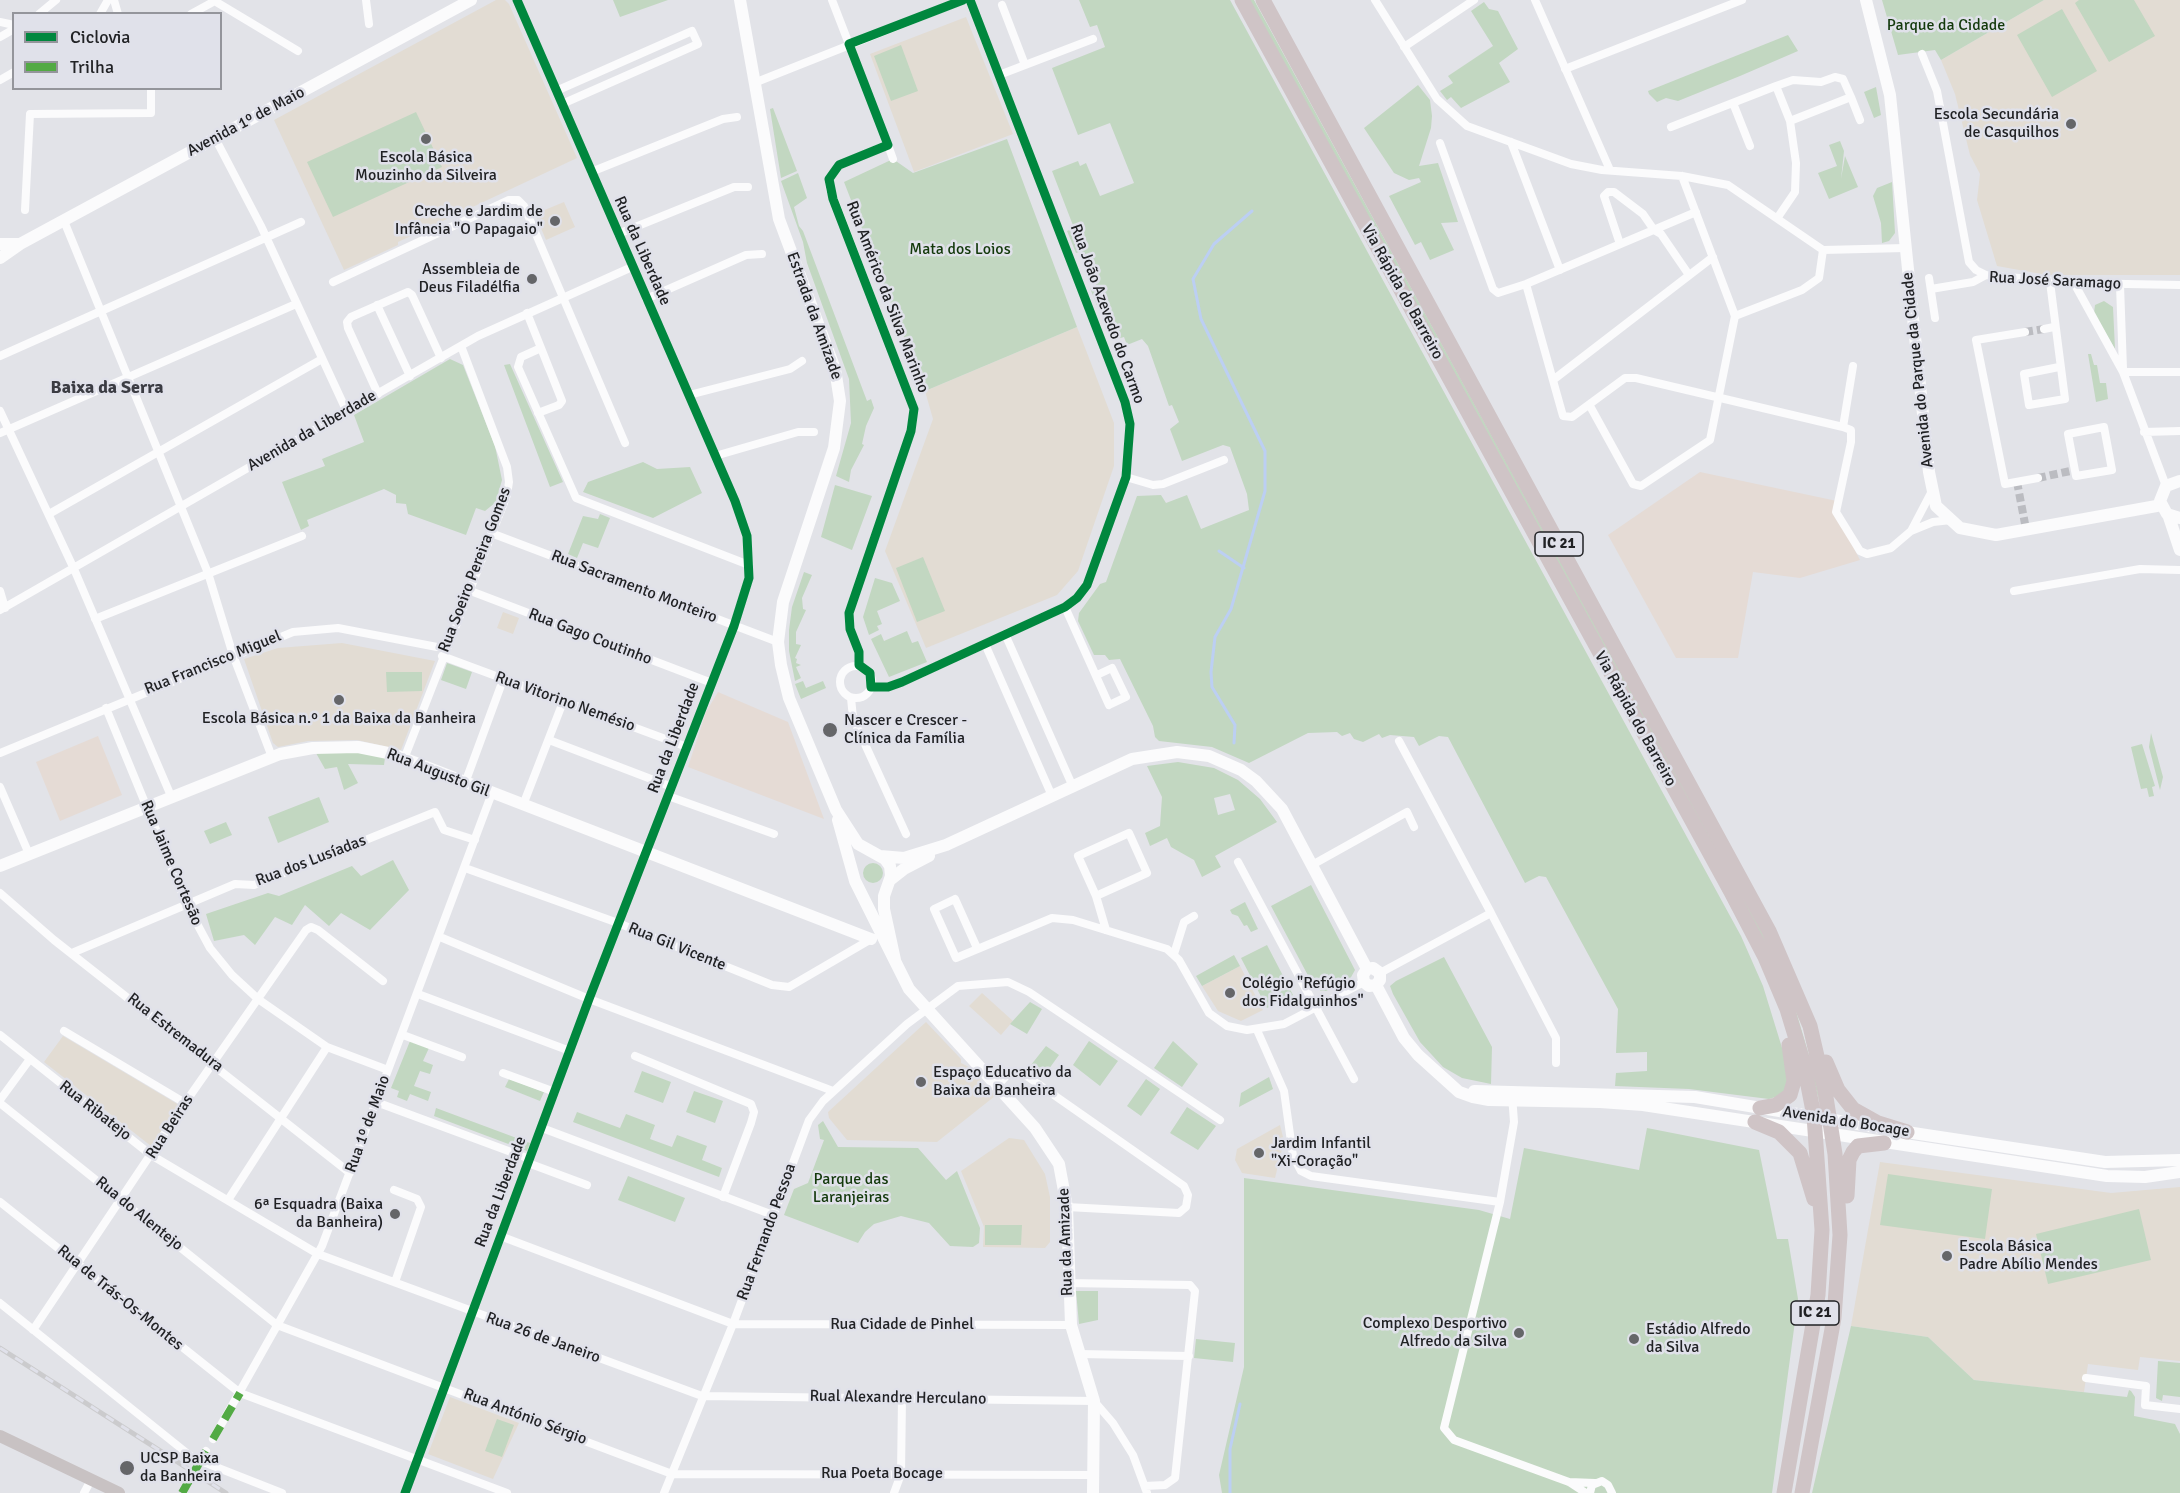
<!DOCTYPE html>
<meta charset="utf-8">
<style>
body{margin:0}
#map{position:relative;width:2180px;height:1493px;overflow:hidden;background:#e2e3e8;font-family:Signika,sans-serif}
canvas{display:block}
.legend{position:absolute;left:12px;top:12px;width:210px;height:78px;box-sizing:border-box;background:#e0e1ea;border:2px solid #94959b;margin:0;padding:8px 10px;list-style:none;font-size:18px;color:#212225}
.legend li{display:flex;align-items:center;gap:12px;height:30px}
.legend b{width:30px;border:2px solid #94959b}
</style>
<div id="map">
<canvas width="2180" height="1493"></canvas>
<ul class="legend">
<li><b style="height:8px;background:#00873e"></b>Ciclovia</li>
<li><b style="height:8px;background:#52aa44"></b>Trilha</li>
</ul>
</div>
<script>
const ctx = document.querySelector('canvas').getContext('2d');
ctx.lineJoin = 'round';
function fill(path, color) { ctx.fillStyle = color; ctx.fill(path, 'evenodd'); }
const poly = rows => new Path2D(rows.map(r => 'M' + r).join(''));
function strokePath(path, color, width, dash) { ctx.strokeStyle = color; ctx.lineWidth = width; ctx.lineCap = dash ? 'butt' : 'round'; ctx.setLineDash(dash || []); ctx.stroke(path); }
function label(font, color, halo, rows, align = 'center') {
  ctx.font = font + ' Signika,sans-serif'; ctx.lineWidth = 5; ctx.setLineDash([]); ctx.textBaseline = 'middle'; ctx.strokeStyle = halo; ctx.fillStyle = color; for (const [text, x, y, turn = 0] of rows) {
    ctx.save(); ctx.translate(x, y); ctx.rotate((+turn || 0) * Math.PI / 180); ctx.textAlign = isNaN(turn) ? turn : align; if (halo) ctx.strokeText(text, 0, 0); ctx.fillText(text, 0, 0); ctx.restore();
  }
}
fill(poly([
 [1700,472,1837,501,1835,512,1860,560,1800,578,1753,572,1738,658,1676,658,1608,535],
 [718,692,788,722,824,819,688,767,706,712],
 [98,736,122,795,60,821,36,762]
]), '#e5dbd5');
fill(poly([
 [496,0,505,0,509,4,577,158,398,242,398,245,344,270,274,120],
 [2044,0,2180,0,2180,275,2047,275,1997,266,1977,200,1980,174,1970,155,1955,94,1941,60],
 [966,17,1013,134,914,172,870,54],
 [564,202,575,227,546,240,535,214],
 [1077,327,1114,423,1114,466,1078,571,1057,595,926,648,885,551,933,419,925,391],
 [503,612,519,618,513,634,497,628],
 [342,643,435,661,401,750,357,740,308,741,278,747,273,743,244,659,278,648],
 [1240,966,1263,1010,1241,1021,1218,1011,1202,986],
 [982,993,1013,1021,1001,1035,969,1006],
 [926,1022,961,1059,961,1063,969,1067,995,1096,937,1142,847,1140,829,1118,828,1112],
 [63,1036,179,1105,151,1146,44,1062],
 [1280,1125,1283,1137,1280,1139,1283,1145,1275,1178,1242,1173,1235,1160,1237,1149],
 [1009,1138,1024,1140,1045,1174,1050,1197,1050,1242,1045,1248,983,1247,984,1227,961,1171],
 [1880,1162,2111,1193,2180,1187,2180,1361,2140,1357,2138,1370,2088,1364,2084,1392,2061,1390,1974,1380,1928,1337,1851,1326],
 [450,1397,519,1423,493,1479,428,1454]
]), '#e2dcd3');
fill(poly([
 [613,0,668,0,620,17],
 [1079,0,1230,0,1741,936,1763,986,1783,1051,1788,1085,1782,1095,1769,1099,1689,1089,1615,1086,1616,1073,1647,1071,1647,1052,1616,1053,1618,1009,1546,877,1539,876,1525,883,1448,737,1439,736,1419,746,1414,737,1390,735,1382,738,1379,734,1363,742,1354,739,1350,733,1342,736,1337,732,1308,733,1249,763,1212,747,1159,741,1155,737,1153,726,1120,659,1109,660,1105,655,1094,655,1078,621,1079,613,1100,584,1106,582,1137,496,1161,495,1166,503,1187,495,1201,529,1249,510,1247,494,1230,447,1223,445,1182,461,1170,429,1179,422,1172,405,1169,406,1148,346,1142,339,1127,345,1124,337,1117,339,1104,306,1098,308,1090,288,1096,285,1082,251,1076,253,1067,231,1074,228,1052,171,1078,161,1080,166,1086,163,1100,196,1134,183,1110,123,1078,135,1052,68,1105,47,1097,25,1090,27],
 [1248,0,1254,0,1761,929,1793,1001,1815,1076,1820,1104,1803,1042],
 [1882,0,2044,0,1941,60,1935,50,1898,55],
 [2079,0,2134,0,2155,36,2109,62,2075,3],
 [1484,2,1489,9,1498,11,1518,49,1499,63,1510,82,1461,108,1451,97,1447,100,1440,91,1453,83,1448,76,1493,46,1471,11],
 [2062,9,2097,71,2052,97,2017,35],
 [1788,35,1798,51,1740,76,1678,101,1666,98,1657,102,1649,94,1648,91],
 [901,45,918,91,891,101,874,56],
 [1418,85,1430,100,1432,116,1431,128,1419,166,1438,163,1458,222,1441,223,1454,250,1430,260,1421,242,1415,245,1389,196,1421,182,1419,178,1409,180,1394,173,1364,128],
 [1876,87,1881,115,1874,118,1864,92],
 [773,108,797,171,781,178,770,109],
 [416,112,442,167,333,217,307,162],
 [1007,139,1077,327,925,391,844,182,893,159,913,173],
 [1840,141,1844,151,1841,179,1845,156,1858,187,1829,199,1818,173,1837,166,1829,145],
 [798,173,807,198,794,207,799,226,803,231,867,401,871,399,874,408,866,426,862,444,864,445,851,470,849,482,836,476,851,423,849,379,807,263,803,242,781,181],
 [1892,182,1895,233,1889,241,1882,243,1881,223,1873,196,1877,188],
 [2104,301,2113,307,2115,349,2094,313,2095,305],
 [2088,354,2091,354,2094,365,2097,365,2100,383,2106,383,2108,399,2096,402],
 [450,359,463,365,495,446,502,480,496,502,485,511,476,508,466,535,408,514,406,504,396,503,396,495,384,489,307,520,309,526,301,530,282,482,325,466,322,459,364,442,354,415],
 [510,364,563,482,550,487,504,365],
 [643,462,657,469,690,467,702,493,653,518,583,492,588,482],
 [835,485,872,496,852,550,821,537],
 [600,514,610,518,598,548,583,543,577,558,568,554,583,516,598,519],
 [923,557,945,611,917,622,896,568],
 [804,572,812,575,802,598,803,609,806,610,796,632,796,644,801,645,795,658,797,659,796,663,801,665,796,667,801,678,795,681,789,651,789,630,792,607],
 [875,578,892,583,900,601,877,611,882,624,877,626,879,630,869,635,863,617],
 [907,631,912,643,918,641,927,662,889,677,871,639,881,634,884,641],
 [447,663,472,672,466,689,441,680],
 [386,672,422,672,422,691,387,692],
 [803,681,806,688,823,681,826,688,801,699,795,684],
 [2151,733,2163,777,2160,790,2149,747],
 [2142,744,2155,786,2152,787,2154,796,2149,797,2147,788,2141,789,2131,747],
 [358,750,385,758,384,765,348,764,358,783,344,790,337,767,325,769,316,753],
 [1178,762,1214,768,1238,780,1260,799,1277,822,1215,856,1221,867,1202,877,1194,860,1171,847,1167,838,1150,846,1145,833,1160,826,1162,797,1147,766],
 [1230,794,1235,810,1218,815,1214,798],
 [319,797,329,822,278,843,268,817],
 [226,822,232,835,210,844,204,831],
 [393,860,409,890,370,930,341,913,329,926,305,905,292,925,275,917,255,945,244,935,214,941,206,914,268,893,279,896,352,866,361,876],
 '863 873a10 10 0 1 1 20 0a10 10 0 1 1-20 0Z',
 [1311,885,1355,970,1350,979,1326,991,1321,991,1312,983,1271,906],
 [1245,902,1258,929,1251,932,1247,925,1244,926,1238,916,1232,914,1230,910],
 [1267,945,1293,995,1267,1008,1241,958],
 [1234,955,1240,966,1202,986,1196,976],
 [1444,957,1492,1047,1491,1084,1462,1078,1443,1067,1420,1042,1393,994,1390,986,1396,981],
 [1030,1002,1042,1009,1027,1034,1010,1024],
 [410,1041,429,1048,423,1061,433,1065,430,1074,420,1071,414,1086,431,1092,428,1101,410,1094,407,1101,397,1097,399,1091,391,1088],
 [1089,1041,1118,1061,1100,1086,1073,1065],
 [1173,1041,1198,1064,1182,1087,1154,1068],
 [1046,1046,1059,1055,1041,1080,1027,1070],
 [642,1071,671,1082,663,1103,634,1092],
 [1269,1077,1273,1089,1239,1107,1241,1093],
 [509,1079,544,1092,540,1101,505,1087],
 [1146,1079,1160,1089,1141,1116,1127,1106],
 [694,1091,723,1101,715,1123,686,1112],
 [1187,1107,1216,1126,1198,1150,1170,1133],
 [436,1108,530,1143,527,1151,434,1116],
 [577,1112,620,1128,626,1114,655,1125,650,1139,672,1147,677,1135,707,1146,702,1160,722,1168,719,1177,573,1122],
 [823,1121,838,1147,918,1148,946,1180,957,1171,980,1228,979,1243,973,1247,950,1246,929,1223,901,1216,874,1224,865,1232,858,1243,784,1215,794,1189,808,1183,824,1140,820,1139,818,1125],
 [1647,1128,1759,1150,1777,1239,1788,1239,1798,1299,1772,1493,1222,1493,1219,1475,1244,1367,1244,1178,1479,1210,1510,1219,1524,1148,1639,1170],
 [1888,1174,1992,1189,1985,1239,1880,1225],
 [628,1176,685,1198,675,1222,618,1200],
 [2139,1209,2151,1260,2048,1284,2036,1234],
 [985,1225,1022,1225,1021,1245,985,1245],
 [1076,1291,1098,1291,1098,1320,1079,1324],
 [1851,1326,1928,1337,1974,1380,2127,1397,2129,1390,2131,1391,2135,1397,2134,1416,2175,1424,2180,1434,2180,1493,1812,1493],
 [1196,1339,1235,1343,1233,1362,1194,1358],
 [2158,1361,2180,1363,2180,1397,2163,1395,2162,1401,2156,1398],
 [497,1419,514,1425,502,1457,485,1451]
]), '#c2d7c1');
strokePath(poly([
 [1219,551,1244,568],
 [1234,743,1235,725,1212,687,1211,672,1215,637,1231,609,1265,491,1265,451,1201,319,1193,279,1214,244,1252,211],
 [1230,1493,1230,1449,1240,1404]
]), '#bccff3', 3);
strokePath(poly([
 [2025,332,2044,329],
 [2038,478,2075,470],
 [2017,482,2026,529],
 [182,1493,203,1457]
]), '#bbbcc1', 8, [8, 4]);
strokePath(poly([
 [114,0,118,14],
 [213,0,298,51],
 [366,0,369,24],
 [832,0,888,145,839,165,829,179,830,189,914,409,911,431,849,613,850,629,859,652,859,665],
 [1375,0,1437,99,1467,126,1571,164,1602,170,1682,176,1728,185,1823,250,1905,248],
 [1535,0,1610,170],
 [1002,5,1025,65],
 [39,14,56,0],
 [100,14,108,0],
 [191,14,213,2],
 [0,22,14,25],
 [0,37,14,29],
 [1404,47,1474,0],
 [1922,54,1937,91,1969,262,1976,270,1986,275],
 [1565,69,1742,0],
 [999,75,1093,39],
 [0,80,14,72],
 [754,83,963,0],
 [556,91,692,31,698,44,562,104],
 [1851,97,1860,120],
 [1733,103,1750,146],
 [1671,127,1776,86],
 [215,138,261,226,347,412],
 [1511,142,1560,270],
 [1440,143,1493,289,1498,293,1526,284,1696,212],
 [888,145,893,159],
 [591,172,723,119,737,117],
 [25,210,30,114,151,113,151,88],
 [1778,217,1795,192,1796,163,1790,121,1851,97,1843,79,1835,77,1821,82,1793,80,1776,86,1790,121],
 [64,221,208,573,233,655,272,757],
 [618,234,734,187,748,187],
 [1620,244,1604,196,1608,192,1614,192,1643,214,1654,230,1661,234,1689,275],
 [1929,278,1935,318],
 [333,282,509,200,518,200,524,206,625,443],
 [2050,282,2065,399,2029,405,2024,374,2059,367],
 [2074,283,2123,372,2166,486],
 [1526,284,1563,416,1572,417,1625,378,1636,378,1843,427,1851,430,1851,442,1836,512,1860,551,1867,554,1891,548,1911,531,1933,522,1951,520],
 [2120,285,2123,369],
 [1931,289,1973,282,1986,275,2074,283,2180,285],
 [646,299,746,255,762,254],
 [377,305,410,376],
 [527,313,541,348,521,357,518,367,576,498,749,565],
 [1735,316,1802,290,1819,278,1823,250],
 [2044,329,2054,327],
 [2025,332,1976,340,2005,484,2038,478],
 [0,356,301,222],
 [2123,372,2179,372],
 [1553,380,1713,257],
 [378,394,348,328,347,322,351,317,408,292,412,295,441,358],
 [689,395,790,369,802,361],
 [1590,406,1633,484,1641,486,1710,440,1735,316,1682,176],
 [0,411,74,569,171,796],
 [538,413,559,405,562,401,541,348],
 [1843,427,1853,366],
 [2104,427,2112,470,2076,476,2068,434,2104,427],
 [2144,432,2180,431],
 [0,433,296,304],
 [715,456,798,432,814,432],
 [1126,477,1153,485,1163,484,1224,460],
 [49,514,322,359],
 [1911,531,1933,489],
 [491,533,778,642],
 [468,590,712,683],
 [0,591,5,608],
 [2014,591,2140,569,2180,570],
 [1065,607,1109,705,1126,697,1112,668,1097,675],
 [0,610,478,336,632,267],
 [95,619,302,536],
 [1005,634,1073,787],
 [985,644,1052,796],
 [442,656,687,747],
 '840 682a16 16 0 1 1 32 0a16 16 0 1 1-32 0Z',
 [871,687,888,687,902,682,1065,607,1077,598,1087,585,1126,477,1130,424,1125,402,970,0],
 [851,698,853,718,906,834],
 [106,708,187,905,210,948,232,975,258,999,327,1047,388,1070],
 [549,740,672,787],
 [0,753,293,632,338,628,437,647],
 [404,759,507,495,509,482,507,467,461,346],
 [465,783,503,680],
 [0,787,29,854],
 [668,796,774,834],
 [523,805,563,702],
 [1129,833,1147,873,1096,896,1078,856,1129,833],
 [1238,862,1354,1079],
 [1312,865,1407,812,1414,827],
 [465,868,618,923,772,985,789,987,873,938],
 [0,893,54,940,350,1173],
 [1096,896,1106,930],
 [1491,913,1556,1038,1556,1063],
 [440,937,589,999,833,1091],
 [977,948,955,899,934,909,956,958,1052,918,1073,920,1167,949,1179,960,1209,1013,1227,1026,1247,1030,1284,1024,1364,982],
 [72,953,235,884,254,885,435,812,444,830,475,840],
 [1174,954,1184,922,1194,916],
 [1380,973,1491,913,1399,741],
 [418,994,570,1051],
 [1257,1030,1284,1091,1293,1156,1301,1171,1311,1176,1500,1202],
 [64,1031,185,1103],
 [0,1035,151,1155,318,1254,702,1396,1094,1401,1113,1423,1133,1455,1147,1493],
 [403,1035,462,1057],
 [635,1056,751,1104,754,1112,751,1123,723,1197],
 [503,1073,555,1092],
 [997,1086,1009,1073,1021,1072,1184,1186,1188,1195,1186,1207,1179,1213,1067,1207],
 [1512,1095,1514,1122,1500,1202,1444,1428,1454,1440,1569,1482,1586,1493],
 [0,1100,30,1059],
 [376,1102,530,1159],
 [0,1103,277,1325,672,1474,1093,1475],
 [542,1128,773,1215],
 [528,1163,587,1185],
 [394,1190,417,1199,421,1207,395,1282],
 [228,1200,327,1047],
 [0,1202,240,1393,507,1493],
 [500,1236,733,1324,1071,1325],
 [1067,1283,1190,1285,1195,1291,1175,1478,1165,1485,1145,1486],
 [0,1303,193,1458,282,1493],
 [33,1330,185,1103,306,930,311,927,318,930,383,981],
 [1079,1354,1189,1356],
 [2086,1378,2146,1386,2145,1405,2180,1409],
 [213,1439,322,1246,492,793],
 [204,1454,206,1451],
 [1569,1482,1595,1483],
 [84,1493,91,1480],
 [405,1493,589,999,734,626,749,578,747,536,735,501,517,0],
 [664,1493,733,1324,809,1120,823,1101,907,1024,958,986,1008,982,1029,992,1220,1120],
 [894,1493,901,1474,902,1398],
 [1590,1493,1592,1485,1602,1481,1608,1485,1612,1493]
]), '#fbfbfc', 8);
strokePath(poly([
 [740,0,779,219,835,369,840,401,834,448,783,602,778,642,781,665,789,698,836,810,858,844,885,859,890,866,891,876,884,896,884,909,895,960],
 [1866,0,1890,95,1929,472,1936,506,1960,528,1996,535,2162,505],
 [0,244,20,244],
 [0,258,20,244,471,0],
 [2180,481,2166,486,2160,501,2167,514,2180,518],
 [2168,514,2180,550],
 [838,820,855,881,909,989,1035,1128,1059,1164,1067,1207,1071,1325,1094,1401,1093,1493],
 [880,856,904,858,946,845,1132,759,1177,752,1209,756,1241,770,1256,781,1282,809,1367,969],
 [0,866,280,754,313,748,358,747,393,754,871,939],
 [890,880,904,869,929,856],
 [1367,969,1373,968,1380,973,1380,980,1376,985],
 [1367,969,1363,975,1364,982,1369,986,1376,985],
 [1376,985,1404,1038,1418,1055,1459,1092,1473,1097,1489,1100,1600,1102,1643,1105,2107,1176,2145,1177,2180,1172],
 [1474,1091,1695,1097,1882,1128],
 [1900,1131,2105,1162,2180,1160]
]), '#fbfbfc', 12);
strokePath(poly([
 [0,1436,119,1493]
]), '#c8c2c3', 12);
strokePath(poly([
 [1242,0,1731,892,1765,957,1787,1009,1804,1065,1814,1116,1822,1230,1818,1295,1784,1493],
 [1263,0,1769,931,1810,1026,1825,1091,1835,1154,1840,1235,1834,1318,1802,1493],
 [1826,1062,1838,1090,1853,1109,1878,1123,1907,1132],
 [1760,1108,1776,1105,1790,1095,1794,1081,1789,1045],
 [1755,1122,1779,1132,1800,1153,1814,1199],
 [1847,1196,1849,1160,1853,1152,1858,1146,1884,1143]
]), '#cfc4c6', 15);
const rail = poly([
 [0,1348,226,1493]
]);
strokePath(rail, '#cbcbcd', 5);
strokePath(rail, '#e0e1ea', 3, [9]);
strokePath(poly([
 [213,1439,240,1393],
 [182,1493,206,1451]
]), '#52aa44', 8, [15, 8]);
strokePath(poly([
 [963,0,849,44,888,145,839,165,829,179,833,199,914,409,911,431,849,613,850,629,859,652,859,665,870,673,871,687,888,687,902,682,1065,607,1077,598,1087,585,1126,477,1130,424,1125,402,970,0],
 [405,1493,589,999,734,626,749,578,747,536,735,501,517,0]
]), '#00873e', 9);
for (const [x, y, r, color] of [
 [2071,124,6,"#656669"],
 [426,139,6,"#656669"],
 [555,221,6,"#656669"],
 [532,279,6,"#656669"],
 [339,700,6,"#656669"],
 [830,730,8,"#656669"],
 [1230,993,6,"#656669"],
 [921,1082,6,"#656669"],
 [1259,1153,6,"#656669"],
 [395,1214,6,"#656669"],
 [1947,1256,6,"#656669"],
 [1519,1333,6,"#656669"],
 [1634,1339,6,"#656669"],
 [127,1468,8,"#656669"]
]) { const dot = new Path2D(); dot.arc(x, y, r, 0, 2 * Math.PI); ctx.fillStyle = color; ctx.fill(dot); strokePath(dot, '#e0e1ea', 2); }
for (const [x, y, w] of [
 [1559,544,48],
 [1815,1313,48]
]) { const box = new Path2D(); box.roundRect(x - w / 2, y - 12, w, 24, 4.5); ctx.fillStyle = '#e0e1ea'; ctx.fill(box); strokePath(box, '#212225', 1.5); }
label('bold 15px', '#212225', null, [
 ["IC 21",1559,544],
 ["IC 21",1815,1313]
]);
label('16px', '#13390b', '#e0e1ea', [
 ["Parque da Cidade",1946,26],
 ["Mata dos Loios",960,250],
 ["Parque das",851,1180],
 ["Laranjeiras",851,1198]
]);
label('16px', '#212225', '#e0e1ea', [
 ["Escola Secundária",2059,115,"right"],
 ["de Casquilhos",2059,133,"right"],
 ["Escola Básica",426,158,"center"],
 ["Mouzinho da Silveira",426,176,"center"],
 ["Creche e Jardim de",543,212,"right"],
 ["Infância \"O Papagaio\"",543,230,"right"],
 ["Assembleia de",520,270,"right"],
 ["Deus Filadélfia",520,288,"right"],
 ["Escola Básica n.º 1 da Baixa da Banheira",339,719,"center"],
 ["Nascer e Crescer -",844,721],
 ["Clínica da Família",844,739],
 ["Colégio \"Refúgio",1242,984],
 ["dos Fidalguinhos\"",1242,1002],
 ["Espaço Educativo da",933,1073],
 ["Baixa da Banheira",933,1091],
 ["Jardim Infantil",1271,1144],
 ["\"Xi-Coração\"",1271,1162],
 ["6ª Esquadra (Baixa",383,1205,"right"],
 ["da Banheira)",383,1223,"right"],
 ["Escola Básica",1959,1247],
 ["Padre Abílio Mendes",1959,1265],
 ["Complexo Desportivo",1507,1324,"right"],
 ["Alfredo da Silva",1507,1342,"right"],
 ["Estádio Alfredo",1646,1330],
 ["da Silva",1646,1348],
 ["UCSP Baixa",140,1459],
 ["da Banheira",140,1477]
], 'left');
label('16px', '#212225', '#e0e1ea', [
 ["Avenida 1º de Maio",246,122,-28],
 ["Rua da Liberdade",642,251,66],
 ["Rua José Saramago",2055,281,3],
 ["Via Rápida do Barreiro",1402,292,61],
 ["Rua Américo da Silva Marinho",887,297,69],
 ["Rua João Azevedo do Carmo",1107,314,70],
 ["Estrada da Amizade",814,316,70],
 ["Avenida do Parque da Cidade",1918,370,-96],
 ["Avenida da Liberdade",312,431,-30],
 ["Rua Soeiro Pereira Gomes",475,570,-69],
 ["Rua Sacramento Monteiro",634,587,21],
 ["Rua Gago Coutinho",590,637,21],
 ["Rua Francisco Miguel",213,663,-22],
 ["Rua Vitorino Nemésio",565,702,20],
 ["Via Rápida do Barreiro",1635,719,61],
 ["Rua da Liberdade",674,738,-69],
 ["Rua Augusto Gil",438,773,21],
 ["Rua dos Lusíadas",311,861,-21],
 ["Rua Jaime Cortesão",171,863,67],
 ["Rua Gil Vicente",677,947,22],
 ["Rua Estremadura",175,1033,38],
 ["Rua Ribatejo",95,1111,38],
 ["Avenida do Bocage",1846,1122,9],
 ["Rua 1º de Maio",368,1124,-70],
 ["Rua Beiras",170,1127,-57],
 ["Rua da Liberdade",501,1192,-69],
 ["Rua do Alentejo",139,1214,39],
 ["Rua Fernando Pessoa",767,1232,-70],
 ["Rua da Amizade",1066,1242,-92],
 ["Rua de Trás-Os-Montes",120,1298,39],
 ["Rua Cidade de Pinhel",902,1325],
 ["Rua 26 de Janeiro",543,1338,20],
 ["Rual Alexandre Herculano",898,1398,1],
 ["Rua António Sérgio",525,1417,21],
 ["Rua Poeta Bocage",882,1474]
]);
label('bold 18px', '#3b3c43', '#e0e1ea', [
 ["Baixa da Serra",107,388]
]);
</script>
